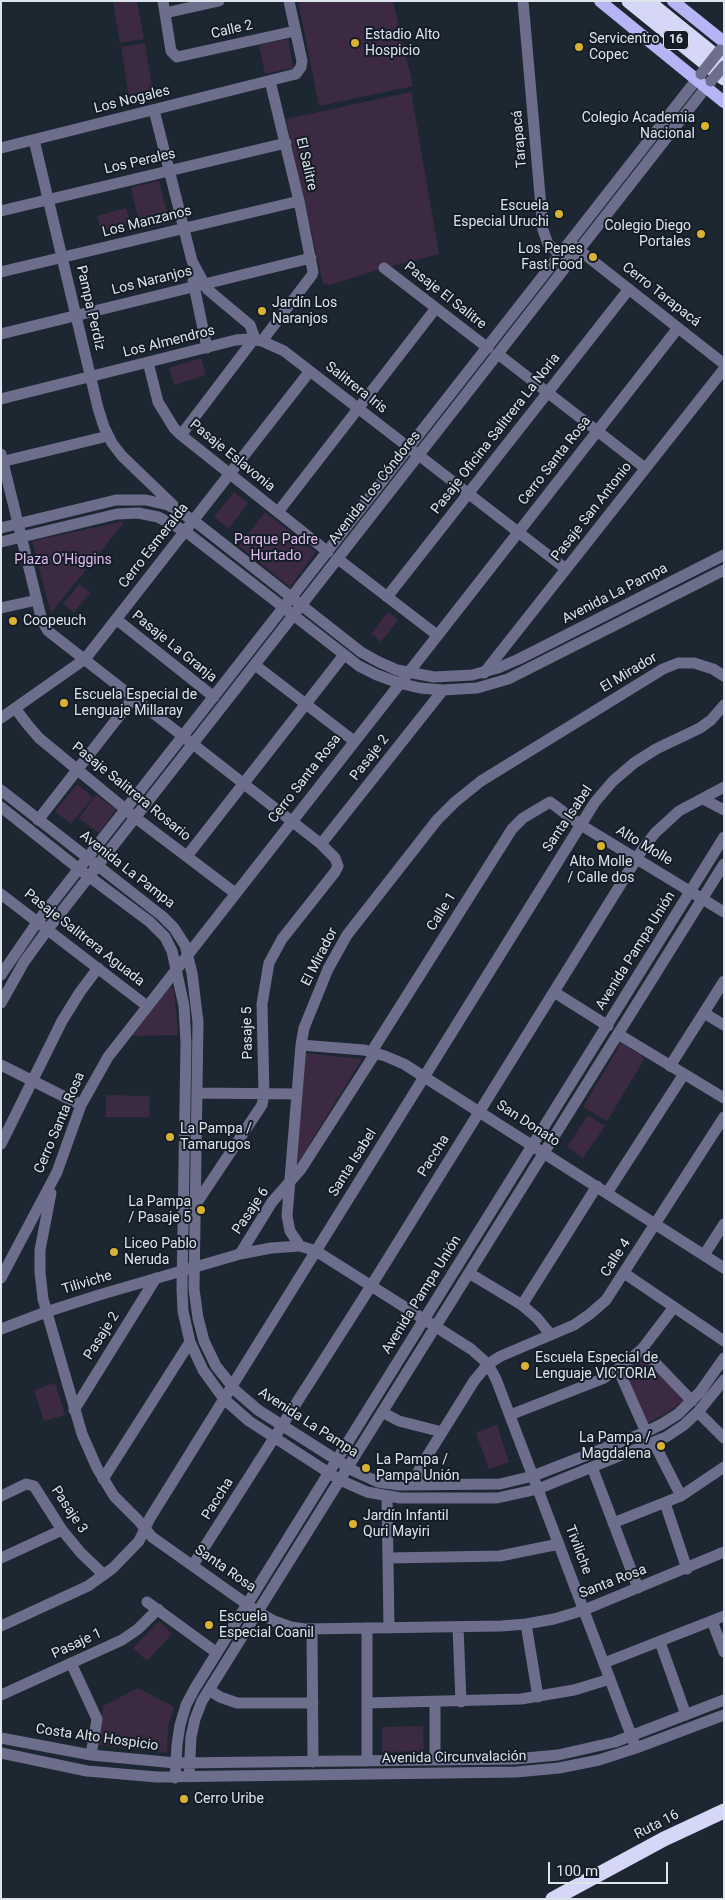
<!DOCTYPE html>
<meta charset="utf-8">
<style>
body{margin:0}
#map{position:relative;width:725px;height:1900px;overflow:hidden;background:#1d2731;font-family:Roboto,sans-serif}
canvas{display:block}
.frame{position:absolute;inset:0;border:2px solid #dee4eb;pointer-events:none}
.scale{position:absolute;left:548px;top:1862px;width:120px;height:22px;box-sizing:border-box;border:2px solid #dee4eb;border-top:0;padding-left:6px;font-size:15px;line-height:18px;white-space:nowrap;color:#dee4eb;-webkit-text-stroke:4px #141d27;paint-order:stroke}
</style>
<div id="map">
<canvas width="725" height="1900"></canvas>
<div class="frame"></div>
<div class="scale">100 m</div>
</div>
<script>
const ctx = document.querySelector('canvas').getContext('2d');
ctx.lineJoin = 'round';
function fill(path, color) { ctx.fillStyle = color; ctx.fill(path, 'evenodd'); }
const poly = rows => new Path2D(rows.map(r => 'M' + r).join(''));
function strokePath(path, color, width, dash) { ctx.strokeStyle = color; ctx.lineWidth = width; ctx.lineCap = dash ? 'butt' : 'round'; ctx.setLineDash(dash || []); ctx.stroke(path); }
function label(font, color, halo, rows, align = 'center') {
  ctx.font = font + ' Roboto,sans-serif'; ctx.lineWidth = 4; ctx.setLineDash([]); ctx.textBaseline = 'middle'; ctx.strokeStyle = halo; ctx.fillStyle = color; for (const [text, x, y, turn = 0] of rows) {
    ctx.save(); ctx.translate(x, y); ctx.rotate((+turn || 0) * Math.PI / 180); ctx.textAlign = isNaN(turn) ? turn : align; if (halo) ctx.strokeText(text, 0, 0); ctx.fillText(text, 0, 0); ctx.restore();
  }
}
fill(poly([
 [113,1,137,1,144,39,120,43],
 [298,1,393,1,413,86,319,106],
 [288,39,293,68,265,74,259,45],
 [145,43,153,93,129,97,121,47],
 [411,92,439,254,384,268,330,285,323,283,286,119],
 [159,181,170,223,141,230,131,188],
 [126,208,131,224,101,232,97,216],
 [201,358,206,375,174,385,169,368],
 [234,492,248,503,229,529,214,517],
 [265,512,316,552,290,587,239,546],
 [125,521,51,613,32,541],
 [79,584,90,593,74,612,63,604],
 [388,612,398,620,381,642,371,634],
 [77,784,93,797,71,824,55,811],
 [96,795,116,809,99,833,79,818],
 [169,987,174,988,178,1035,132,1036],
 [621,1043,645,1058,607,1121,583,1107],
 [305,1053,362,1059,296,1166],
 [106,1095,150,1096,149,1117,106,1117],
 [588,1115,605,1126,583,1158,567,1147],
 [640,1355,685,1399,668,1412,647,1424,623,1372],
 [55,1383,65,1415,44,1421,34,1390],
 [497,1425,509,1462,489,1469,476,1433],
 [159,1621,172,1634,147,1661,133,1648],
 [138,1688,174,1707,168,1726,167,1753,98,1745,103,1706],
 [423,1726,424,1751,382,1752,382,1727]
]), '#3b2a41');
strokePath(poly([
 [163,1,171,51,177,57,295,31],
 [523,1,543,230,548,244,566,259],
 [165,13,219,1],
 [154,110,192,261,207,289,250,325,254,336,254,339,181,435],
 [34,140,98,408,104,427,112,443,122,456,173,505],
 [1,148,296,74,301,67,302,61,289,1],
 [1,211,286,143],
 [574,246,724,364],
 [384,268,488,348],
 [1,272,299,201],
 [193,281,207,348],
 [1,334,311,258],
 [262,341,312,275,313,272,299,201,270,81],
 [498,354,645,468],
 [148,362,158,402,174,428,181,435,328,552],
 [1,399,236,340,248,339,262,341,284,351,566,569],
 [1,454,42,621,48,631,321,844,335,858,338,866,335,872,282,939,269,963,262,1004,264,1094,262,1105,196,1204],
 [1,462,108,436],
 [278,512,436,308],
 [1,528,116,500,146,500,168,505,193,520,361,652,379,662,397,670,434,677,472,675,498,668,519,659,724,555],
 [1,542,117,514,138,513,158,517,185,531,359,666,377,675,399,683,420,688,443,690,477,688,508,679,724,570],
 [338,559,437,635],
 [387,597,629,289],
 [1,608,37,600],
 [116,619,214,697],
 [255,665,354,741],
 [484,673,724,369],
 [15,708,27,724,39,738,136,818,235,893],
 [1,718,85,659,310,371],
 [1,790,162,916,174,928,185,945,192,973,198,1022,194,1289,198,1318,204,1341,216,1366,236,1391,258,1410,354,1471,378,1482,399,1485,500,1484,533,1476,646,1432,662,1424,678,1414,700,1392,724,1358],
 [703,799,724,810],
 [1,807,79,869,150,922,165,937,172,951,184,1006,186,1043,182,1289,183,1311,190,1342,203,1370,224,1399,249,1421,340,1480,367,1492,400,1498,497,1498,538,1489,666,1437,684,1425,698,1412,724,1380],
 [38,820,134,697],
 [321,844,443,690],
 [187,856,344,655],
 [1,894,147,1006],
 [1,975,38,921,701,74],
 [554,992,608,1026],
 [1,1003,24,962,48,929,711,81],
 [704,1013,724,1025],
 [618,1034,724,1098],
 [301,1045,364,1050,385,1056,404,1064,724,1268],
 [372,1051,512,829,523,818,550,802,581,825,724,912],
 [1,1065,81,1105],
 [670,1066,724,981],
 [198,1093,297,1094],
 [1,1144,62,1021,80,992,98,968],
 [51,1193,40,1250,40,1272,43,1299,82,1434,97,1468,114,1496,138,1520,152,1537,258,1612,274,1621,291,1627,305,1629,501,1626,526,1624,554,1619,584,1610,724,1552],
 [607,1193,684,1074],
 [300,1246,290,1231,287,1216,301,1045,304,1028,328,969,347,935,437,820,455,802,481,781,663,669,678,663,694,663,713,669,724,676],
 [240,1254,272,1202,301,1169,376,1052],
 [704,1255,724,1224],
 [469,1273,522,1305,537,1318,551,1335],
 [624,1273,724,1341],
 [1,1278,57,1172,81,1105,108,1057,678,328],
 [522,1305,597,1186],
 [1,1329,46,1312,99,1295,240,1254,271,1248,300,1246,316,1251,471,1349,488,1364,496,1379,636,1748],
 [642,1349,692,1401],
 [618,1369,646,1432],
 [74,1410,156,1278],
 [382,1412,399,1421,442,1432],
 [698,1412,724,1438],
 [510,1415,602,1379,618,1369,642,1349,674,1307],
 [654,1443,681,1496],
 [592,1467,638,1588],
 [103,1479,190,1342],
 [416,1485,417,1475,421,1466,474,1381,488,1364,501,1356,574,1325,590,1314,606,1300,724,1117],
 [1,1496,26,1484,34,1486,62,1530,81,1553,104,1575],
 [387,1497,389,1628],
 [665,1503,687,1569],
 [613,1523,681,1496,724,1467],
 [1,1558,62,1530],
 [388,1558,500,1556,559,1544],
 [193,1565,371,1286,642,850,655,833,679,811,724,787],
 [147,1602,217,1653],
 [712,1621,724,1652],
 [526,1624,538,1697],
 [1,1626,88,1586,113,1568,139,1541,150,1518,595,802,613,781,634,763,656,749,700,728,711,720,724,705],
 [458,1627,461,1702],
 [367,1628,367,1761],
 [312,1629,313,1762],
 [660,1642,686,1715],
 [71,1663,97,1719,91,1755],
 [604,1663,724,1616],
 [209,1690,220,1697,237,1703,313,1703],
 [1,1695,122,1640,138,1629,158,1609],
 [435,1702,435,1760],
 [367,1703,521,1699,574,1690,610,1679],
 [1,1738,91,1755,176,1763,515,1759,558,1755,615,1742,724,1700],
 [1,1753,87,1771,157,1777,516,1772,559,1768,599,1760,636,1748,724,1715],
 [189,1777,191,1737,195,1719,202,1701,724,864],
 [175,1778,177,1745,180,1725,186,1705,195,1688,724,837]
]), '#6d6d8c', 11);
strokePath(poly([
 [600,1,724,102],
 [673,1,724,42]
]), '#b5b4f5', 12);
strokePath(poly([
 [629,1,724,78],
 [647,1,724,63],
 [553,1899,664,1839,724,1811]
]), '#d6d6f6', 15);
strokePath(poly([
 [701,74,720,50],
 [711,81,724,66]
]), '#6d6d8c', 11);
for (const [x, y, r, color] of [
 [355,43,5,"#dbb333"],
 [579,47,5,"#dbb333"],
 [705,126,5,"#dbb333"],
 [559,214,5,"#dbb333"],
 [701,234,5,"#dbb333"],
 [593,257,5,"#dbb333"],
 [262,311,5,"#dbb333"],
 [13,621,5,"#dbb333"],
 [64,703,5,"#dbb333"],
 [601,846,5,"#dbb333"],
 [170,1137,5,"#dbb333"],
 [201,1210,5,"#dbb333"],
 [114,1252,5,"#dbb333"],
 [525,1366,5,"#dbb333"],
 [661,1446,5,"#dbb333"],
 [366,1468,5,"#dbb333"],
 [353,1524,5,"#dbb333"],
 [209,1625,5,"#dbb333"],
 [184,1799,5,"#dbb333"]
]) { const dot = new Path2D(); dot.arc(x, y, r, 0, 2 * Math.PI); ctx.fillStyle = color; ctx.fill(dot); strokePath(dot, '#141d27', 2); }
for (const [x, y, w] of [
 [676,40,25]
]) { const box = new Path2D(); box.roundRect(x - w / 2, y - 9.5, w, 19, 4); ctx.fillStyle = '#141d27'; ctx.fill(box); strokePath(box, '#dee4eb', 1); }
label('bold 12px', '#dee4eb', null, [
 ["16",676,40]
]);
label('14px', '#dee4eb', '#141d27', [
 ["Calle 2",232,30,-13],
 ["Los Nogales",132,100,-14],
 ["Tarapacá",520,139,-95],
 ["Los Perales",140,162,-13],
 ["El Salitre",306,164,77],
 ["Los Manzanos",147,222,-14],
 ["Los Naranjos",152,281,-14],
 ["Cerro Tarapacá",661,295,38],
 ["Pasaje El Salitre",445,296,38],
 ["Pampa Perdiz",90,308,77],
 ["Los Almendros",169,342,-14],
 ["Salitrera Iris",356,388,38],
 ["Pasaje Oficina Salitrera La Noria",496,434,-52],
 ["Pasaje Eslavonia",232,456,39],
 ["Cerro Santa Rosa",555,461,-52],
 ["Avenida Los Cóndores",375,488,-52],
 ["Pasaje San Antonio",592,512,-52],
 ["Cerro Esmeralda",154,546,-52],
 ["Avenida La Pampa",615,594,-27],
 ["Pasaje La Granja",174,647,39],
 ["El Mirador",629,673,-31],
 ["Pasaje 2",370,758,-52],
 ["Cerro Santa Rosa",305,779,-52],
 ["Pasaje Salitrera Rosario",131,792,39],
 ["Santa Isabel",568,819,-56],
 ["Alto Molle",644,846,31],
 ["Avenida La Pampa",127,870,38],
 ["Calle 1",442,912,-58],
 ["Pasaje Salitrera Aguada",84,938,38],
 ["Avenida Pampa Unión",636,951,-58],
 ["El Mirador",320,957,-63],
 ["Pasaje 5",248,1033,-91],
 ["Cerro Santa Rosa",60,1123,-67],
 ["San Donato",528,1124,33],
 ["Paccha",434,1156,-58],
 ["Santa Isabel",353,1163,-58],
 ["Pasaje 6",251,1211,-56],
 ["Calle 4",616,1258,-57],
 ["Tiliviche",87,1283,-17],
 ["Avenida Pampa Unión",422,1295,-58],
 ["Pasaje 2",102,1336,-58],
 ["Avenida La Pampa",308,1423,33],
 ["Paccha",218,1499,-58],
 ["Pasaje 3",69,1510,56],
 ["Tiviliche",578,1550,69],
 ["Santa Rosa",225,1569,35],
 ["Santa Rosa",613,1582,-21],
 ["Pasaje 1",77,1644,-25],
 ["Costa Alto Hospicio",97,1738,8],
 ["Avenida Circunvalación",454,1758,-1],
 ["Ruta 16",657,1825,-27]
]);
label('14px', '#dee4eb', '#141d27', [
 ["Estadio Alto",365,35],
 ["Hospicio",365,51],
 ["Servicentro",589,39],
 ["Copec",589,55],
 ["Colegio Academia",695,118,"right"],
 ["Nacional",695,134,"right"],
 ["Escuela",549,206,"right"],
 ["Especial Uruchi",549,222,"right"],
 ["Colegio Diego",691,226,"right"],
 ["Portales",691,242,"right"],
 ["Los Pepes",583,249,"right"],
 ["Fast Food",583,265,"right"],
 ["Jardín Los",272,303],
 ["Naranjos",272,319],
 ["Coopeuch",23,621],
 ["Escuela Especial de",74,695],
 ["Lenguaje Millaray",74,711],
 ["Alto Molle",601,862,"center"],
 ["/ Calle dos",601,878,"center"],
 ["La Pampa /",180,1129],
 ["Tamarugos",180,1145],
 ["La Pampa",191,1202,"right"],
 ["/ Pasaje 5",191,1218,"right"],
 ["Liceo Pablo",124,1244],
 ["Neruda",124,1260],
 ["Escuela Especial de",535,1358],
 ["Lenguaje VICTORIA",535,1374],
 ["La Pampa /",651,1438,"right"],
 ["Magdalena",651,1454,"right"],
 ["La Pampa /",376,1460],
 ["Pampa Unión",376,1476],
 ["Jardín Infantil",363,1516],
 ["Quri Mayiri",363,1532],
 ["Escuela",219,1617],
 ["Especial Coanil",219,1633],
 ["Cerro Uribe",194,1799]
], 'left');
label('14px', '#e0bced', '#141d27', [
 ["Parque Padre",276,540],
 ["Hurtado",276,556],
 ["Plaza O'Higgins",63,560]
]);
</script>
